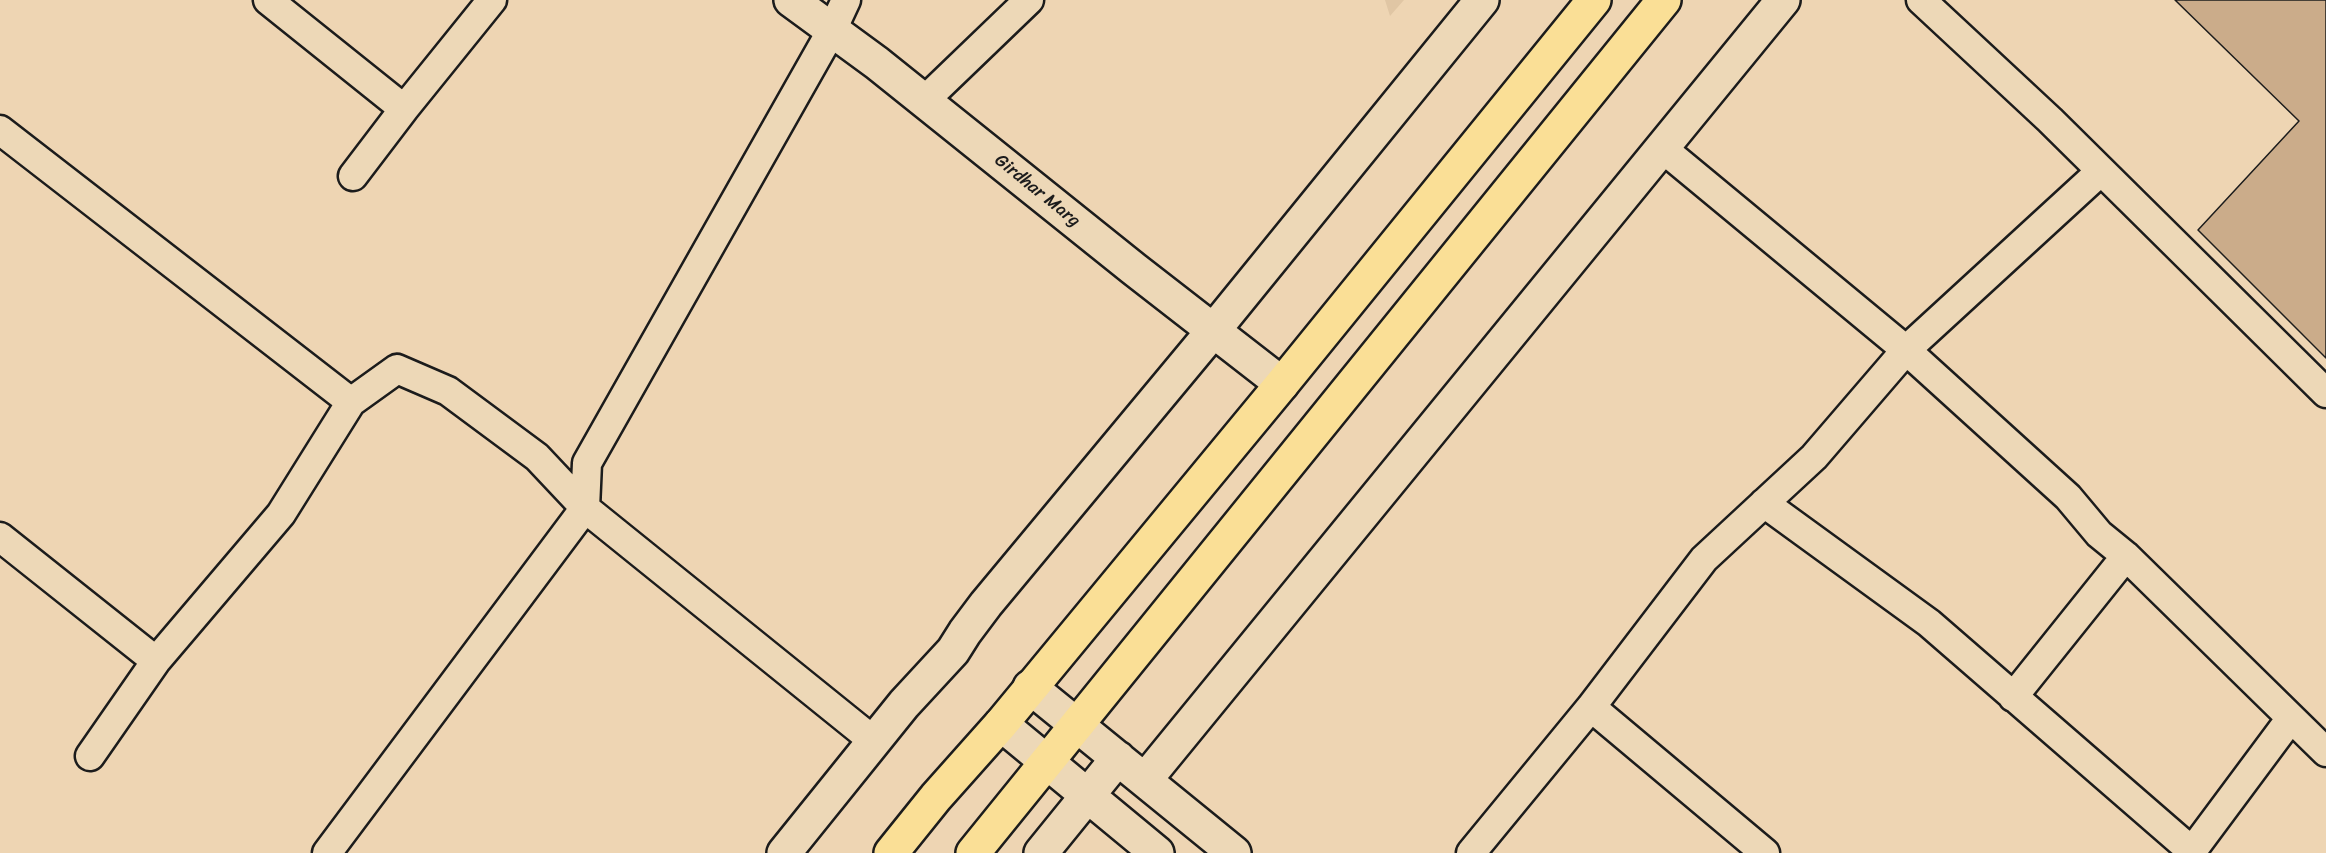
<!DOCTYPE html>
<style>
body{margin:0}
canvas{display:block;background:#eed5b3}
</style>
<canvas width="2326" height="853"></canvas>
<script>
const ctx = document.querySelector('canvas').getContext('2d');
ctx.lineJoin = 'round';
function fill(path, color) { ctx.fillStyle = color; ctx.fill(path, 'evenodd'); }
const poly = rows => new Path2D(rows.map(r => 'M' + r).join(''));
function strokePath(path, color, width, dash) { ctx.strokeStyle = color; ctx.lineWidth = width; ctx.lineCap = dash ? 'butt' : 'round'; ctx.setLineDash(dash || []); ctx.stroke(path); }
function label(font, color, halo, rows, align = 'center') {
  ctx.font = font + ' Sriracha,sans-serif'; ctx.lineWidth = 4.5; ctx.setLineDash([]); ctx.textBaseline = 'middle'; ctx.strokeStyle = halo; ctx.fillStyle = color; for (const [text, x, y, turn = 0] of rows) {
    ctx.save(); ctx.translate(x, y); ctx.rotate((+turn || 0) * Math.PI / 180); ctx.textAlign = isNaN(turn) ? turn : align; if (halo) ctx.strokeText(text, 0, 0); ctx.fillText(text, 0, 0); ctx.restore();
  }
}
fill(poly([
 [1385,0,1404,0,1390,16]
]), '#e0c6a4');
const building = poly([
 [2175,0,2326,0,2326,358,2198,230,2299,121,2175,0]
]);
fill(building, '#cbac8a');
strokePath(building, '#1c1c1c', 1.5);
const minor = poly([
 [268,0,404,109,492,0],
 [1921,0,2050,120,2326,393],
 [924,101,1029,0],
 [0,130,351,402],
 [1662,148,1906,350,2068,497,2099,534,2126,556,2326,752],
 [353,176,404,109],
 [1764,503,1929,623,2194,853],
 [585,508,587,463,832,30,846,0],
 [0,537,156,661],
 [2013,697,2126,556],
 [1591,707,1765,853],
 [90,756,156,661,281,514,351,402,397,369,448,391,537,457,585,508],
 [2192,851,2291,718],
 [327,853,585,508,875,742],
 [1471,853,1591,707,1704,559,1814,457,1906,350,2101,171]
]);
const tertiary = poly([
 [791,0,877,63,1134,269,1282,384],
 [1030,687,1234,853],
 [1001,724,1157,853],
 [1145,780,1783,0],
 [784,853,904,704,953,651,965,632,986,604,1213,331,1482,0],
 [1041,853,1118,758]
]);
const primary = poly([
 [891,853,936,797,1001,724,1282,384,1594,0],
 [973,853,1664,0]
]);
strokePath(minor, '#1c1c1c', 33);
strokePath(tertiary, '#1c1c1c', 38);
strokePath(primary, '#1c1c1c', 38);
strokePath(minor, '#edd8b7', 28);
strokePath(tertiary, '#edd8b7', 33);
strokePath(primary, '#fadf96', 33);
label('18px', '#1c1c1c', '#edd8b7', [
 ["Girdhar Marg",1037,191,39]
]);
</script>
